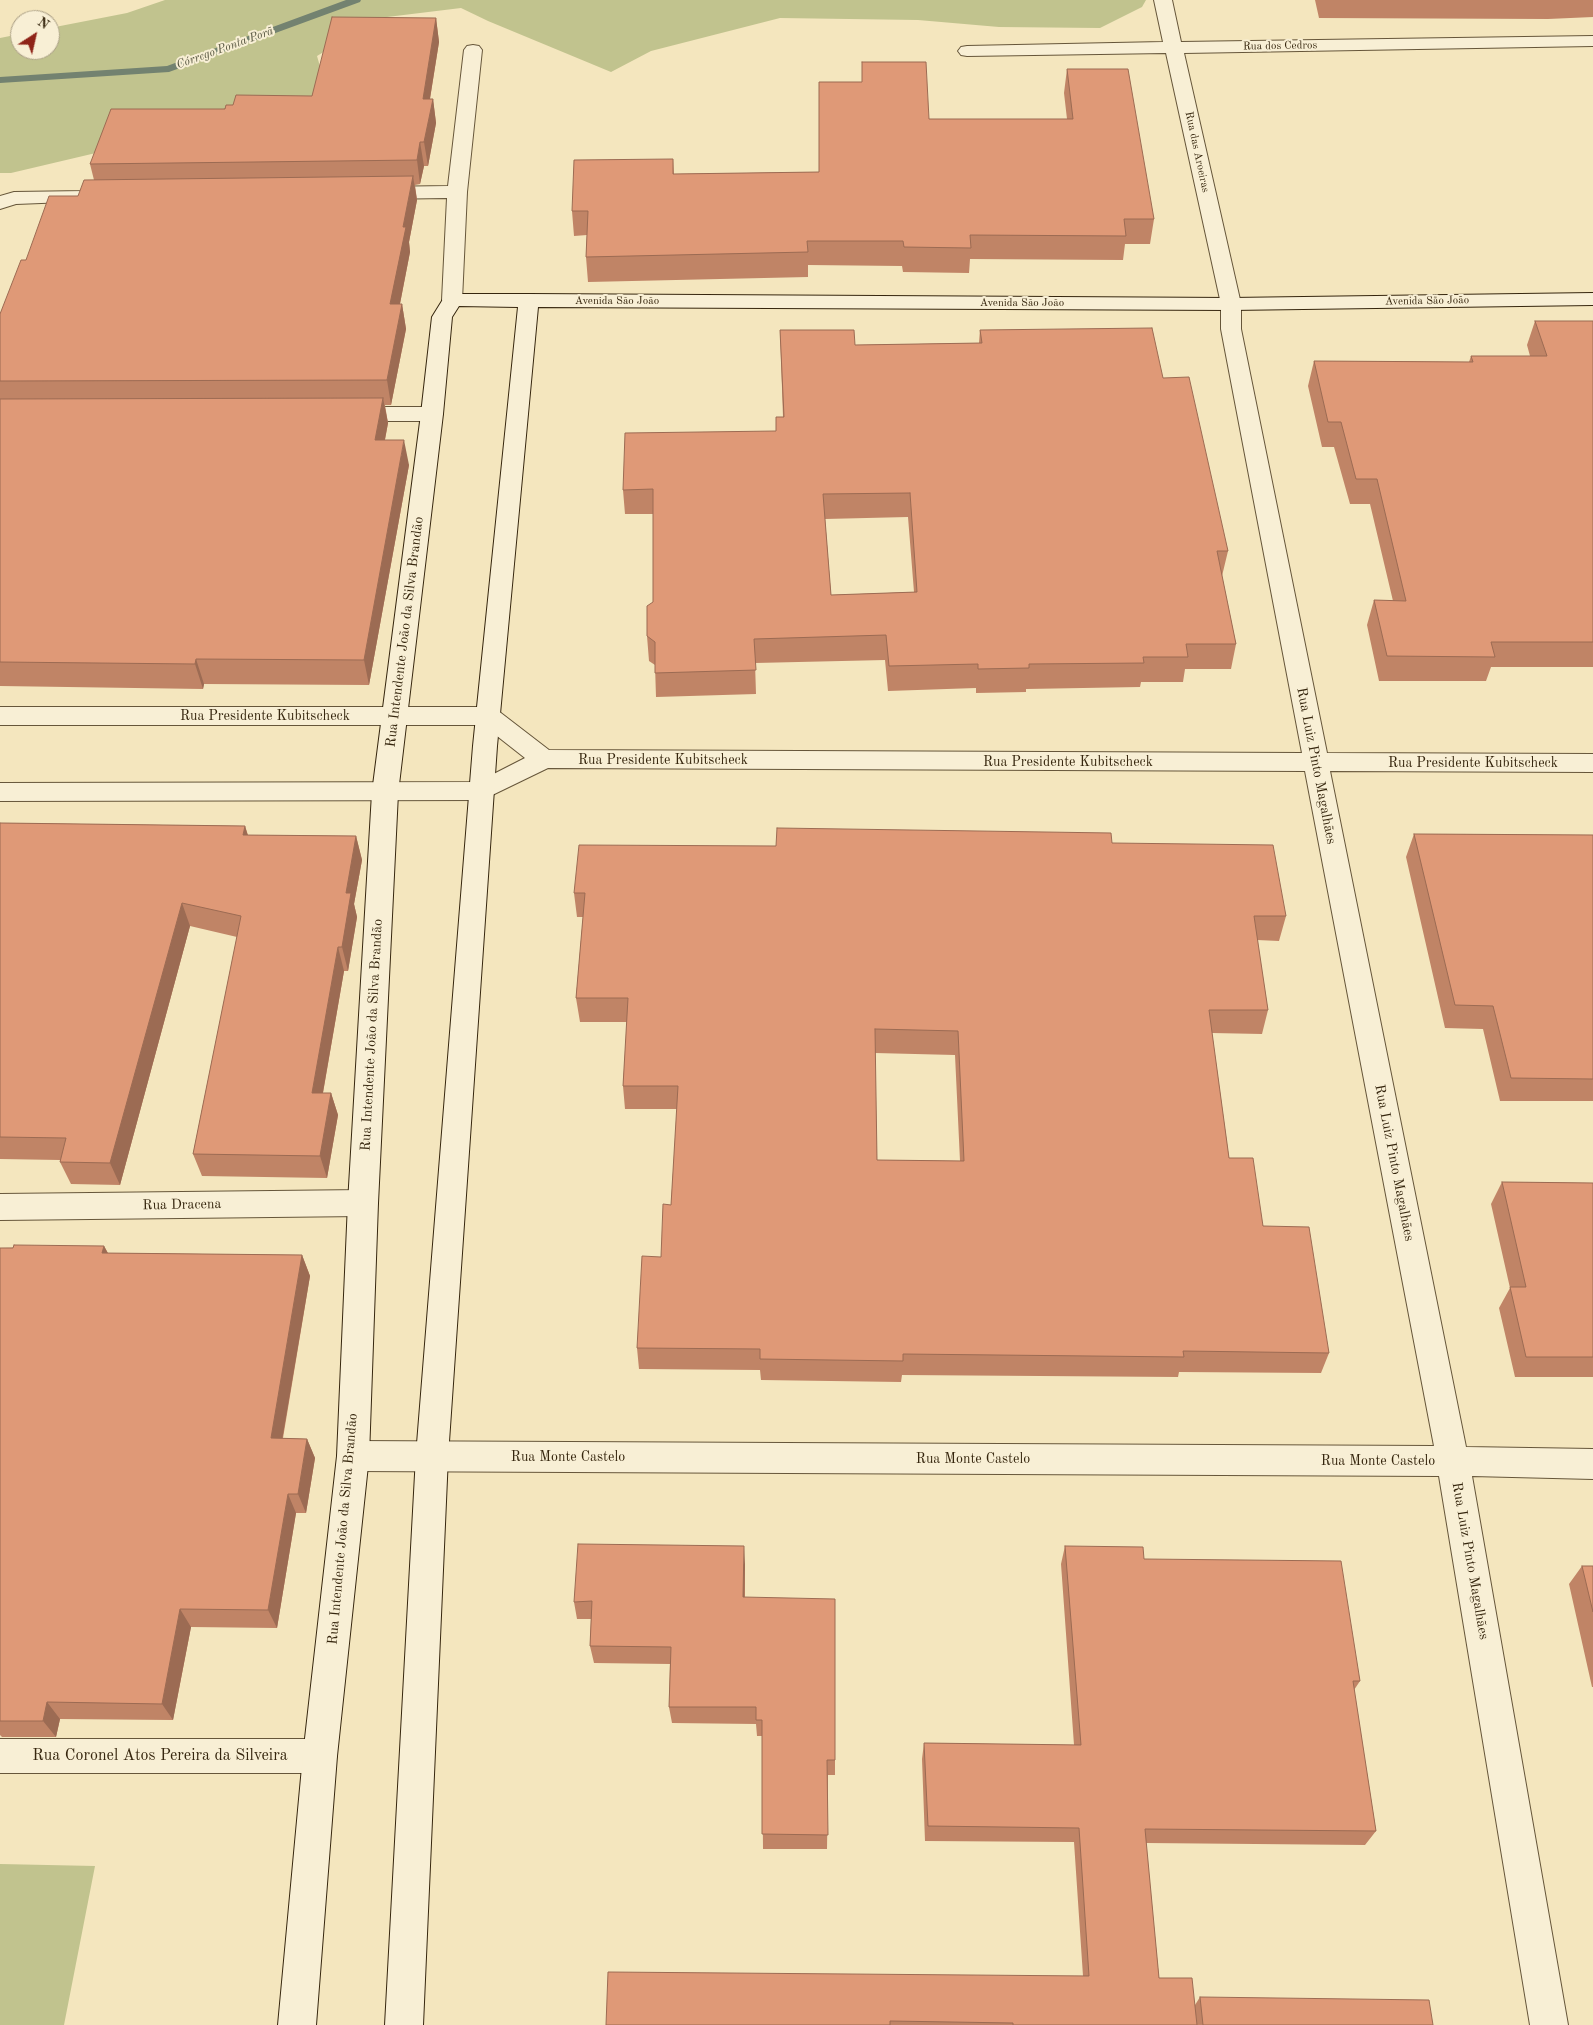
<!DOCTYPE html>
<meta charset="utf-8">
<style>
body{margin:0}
#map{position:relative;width:1593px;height:2025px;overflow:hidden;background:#f4e6be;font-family:"Old Standard TT",serif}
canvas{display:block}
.north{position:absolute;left:10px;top:10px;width:50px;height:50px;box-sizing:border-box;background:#f8efd5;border:1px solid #aa9f85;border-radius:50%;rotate:35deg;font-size:14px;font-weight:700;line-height:20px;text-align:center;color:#36260e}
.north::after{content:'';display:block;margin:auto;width:18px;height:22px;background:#8f2418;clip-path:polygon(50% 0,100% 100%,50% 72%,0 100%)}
</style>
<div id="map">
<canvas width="1593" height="2025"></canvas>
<div class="north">N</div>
</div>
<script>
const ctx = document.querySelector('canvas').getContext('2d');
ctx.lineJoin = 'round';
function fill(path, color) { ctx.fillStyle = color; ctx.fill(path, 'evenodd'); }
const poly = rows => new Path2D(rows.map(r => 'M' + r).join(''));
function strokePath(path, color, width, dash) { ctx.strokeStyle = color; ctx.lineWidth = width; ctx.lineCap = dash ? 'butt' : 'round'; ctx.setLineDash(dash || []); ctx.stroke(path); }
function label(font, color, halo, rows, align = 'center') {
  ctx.font = font + ' "Old Standard TT",serif'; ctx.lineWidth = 4; ctx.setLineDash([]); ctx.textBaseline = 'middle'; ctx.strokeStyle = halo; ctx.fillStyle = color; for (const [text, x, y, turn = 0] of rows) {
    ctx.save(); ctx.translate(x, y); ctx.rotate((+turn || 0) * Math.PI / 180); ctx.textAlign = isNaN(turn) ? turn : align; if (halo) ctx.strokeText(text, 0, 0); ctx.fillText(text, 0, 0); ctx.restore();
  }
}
fill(poly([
 [165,0,1146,0,1142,7,1100,28,999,27,918,20,780,18,651,51,611,72,488,21,461,8,379,18,317,56,329,98,11,173,0,173,0,38,20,34,20,50,50,50,50,28,127,13],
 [0,1864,95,1866,64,2025,0,2025]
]), '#c1c38e');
fill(poly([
 [346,0,361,0,360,2,169,72,0,83,0,77,167,66,346,0]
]), '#738270');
const street = poly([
 [1154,0,1172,0,1181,42,1593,36,1593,46,1184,53,1241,304,1241,329,1327,753,1593,754,1593,772,1330,771,1466,1447,1593,1449,1593,1479,1472,1476,1568,2025,1530,2025,1439,1476,353,1471,342,1466,337,1456,342,1446,353,1441,1434,1446,1305,771,548,768,482,800,0,801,0,783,478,782,525,758,483,725,0,725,0,707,488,707,497,710,549,750,1302,753,1221,329,1221,304,1166,53,967,56,961,55,958,51,961,47,967,46,1163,42,1154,0],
 [473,45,479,46,482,50,467,192,462,300,459,304,452,306,445,304,442,300,447,198,378,199,371,197,368,193,371,189,378,187,448,186,464,50,467,46,473,45],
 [85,191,92,193,95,197,92,201,16,204,0,209,0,196,14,192,85,191],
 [349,407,432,407,440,409,443,414,440,419,432,421,349,421,341,419,338,414,341,409,349,407],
 [363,1190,373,1194,378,1203,373,1212,363,1216,0,1220,0,1194,363,1190],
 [0,1739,320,1739,332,1744,337,1756,332,1768,320,1773,0,1773,0,1739]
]);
const secondary = poly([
 [1593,293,1593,305,1231,310,538,307,497,746,448,1456,423,2025,385,2025,416,1456,473,746,518,307,459,306,452,317,443,414,398,793,378,1203,369,1456,337,1756,316,2025,278,2025,303,1756,337,1456,348,1203,372,793,421,414,432,317,445,296,452,294,529,294,1231,298,1593,293]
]);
strokePath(street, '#66563a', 2);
strokePath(secondary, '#36260e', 2);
fill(street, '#f8efd5');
fill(secondary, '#f8efd5');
fill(poly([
 [1315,0,1593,0,1593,17,1548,19,1319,18],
 [436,18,439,42,430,99,433,99,436,123,428,166,424,166,420,184,415,185,417,200,409,242,410,252,400,304,402,304,406,329,391,405,385,405,388,423,385,440,409,465,369,685,204,684,203,689,0,686,0,314,26,260,78,196,94,180,90,164,233,105,312,96],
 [862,62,929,119,1067,119,1064,93,1067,69,1154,219,1150,244,1125,244,1123,260,970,259,969,273,903,272,902,266,808,265,808,277,588,282,586,257,587,235,574,236,572,211,673,159,674,174,819,172,862,82],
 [1535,321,1593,321,1593,667,1491,667,1486,681,1379,681,1367,625,1374,600,1393,601,1370,504,1350,504,1334,447,1322,447,1308,386,1314,361,1469,362,1471,356,1530,356,1527,345],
 [780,330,855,345,979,343,980,330,1163,378,1228,551,1222,576,1236,644,1231,669,1185,669,1183,682,1141,682,1140,687,1026,689,1026,692,976,693,976,688,888,691,885,660,755,663,756,694,656,697,655,665,649,661,647,636,653,602,653,514,625,514,623,490,776,431,783,417],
 [908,517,914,592,831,595,825,519],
 [0,823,245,826,248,835,356,836,362,860,354,904,357,917,348,971,344,971,323,1093,331,1093,338,1115,327,1178,202,1176,193,1154,237,937,190,926,120,1185,71,1184,60,1162,60,1160,0,1159],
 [1414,834,1593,835,1593,1101,1500,1101,1483,1029,1445,1028,1406,857],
 [1112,843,1286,916,1279,941,1257,940,1268,1010,1262,1034,1212,1033,1229,1158,1263,1226,1329,1353,1321,1373,1179,1372,1178,1377,902,1375,901,1382,761,1380,760,1370,639,1369,637,1348,661,1257,671,1205,677,1109,625,1109,623,1086,627,1022,580,1022,576,998,583,917,577,917,574,893,776,846],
 [875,1053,955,1055,960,1161,877,1160],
 [1502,1182,1593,1183,1593,1377,1515,1377,1499,1308,1510,1288,1491,1204],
 [104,1246,108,1253,302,1255,310,1276,283,1438,307,1439,315,1458,306,1513,296,1513,277,1628,191,1627,173,1720,60,1719,56,1737,2,1737,0,1735,0,1248],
 [1065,1546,1144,1559,1360,1681,1354,1690,1376,1831,1365,1845,1146,1843,1159,1978,1195,2005,1200,1997,1433,2025,606,2025,1083,1976,1074,1842,925,1841,922,1759,924,1743,1074,1745,1061,1564],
 [745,1564,745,1597,835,1760,835,1775,828,1775,827,1849,763,1849,762,1736,757,1736,756,1724,672,1723,669,1707,670,1664,594,1663,590,1646,591,1619,577,1619,574,1602],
 [1582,1566,1593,1566,1593,1687,1592,1687,1569,1584]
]), '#c08466');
fill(poly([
 [436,18,439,42,426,123,423,99],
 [433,99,436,123,428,166,424,142],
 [420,142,424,166,420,184,417,160],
 [413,176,417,200,409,242,410,252,395,329,390,304,403,227],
 [402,304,406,329,391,405,387,380],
 [383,398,388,423,380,465,375,440],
 [404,440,409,465,369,685,364,660],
 [196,659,204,684,203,689,195,664],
 [245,826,252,850,243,835],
 [356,836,362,860,354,904,357,917,348,971,342,947,346,893],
 [182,903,190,926,120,1185,110,1163],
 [338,947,344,971,319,1115,312,1093],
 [331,1093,338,1115,327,1178,320,1156],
 [104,1246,115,1267,102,1253],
 [302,1255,310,1276,279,1458,271,1438],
 [307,1439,315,1458,306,1513,298,1494],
 [288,1494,296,1513,277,1628,268,1610],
 [744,1546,745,1564,744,1614,743,1597],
 [180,1609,191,1627,173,1720,162,1704],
 [47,1702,60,1719,56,1737,43,1721]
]), '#9c6b53');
const building = poly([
 [332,17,436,18,423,99,433,99,424,142,420,142,417,160,90,164,111,109,225,109,226,105,233,105,236,95,312,96,332,17],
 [862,62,926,62,929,119,1073,119,1067,69,1128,69,1154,219,1124,219,1126,236,970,235,971,248,904,247,903,241,807,241,808,252,586,257,588,211,572,211,574,160,673,159,673,174,819,172,819,82,862,82,862,62],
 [413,176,403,227,406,227,390,304,402,304,387,380,0,381,0,314,21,260,26,260,49,196,78,196,84,180,413,176],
 [1535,321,1593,321,1593,642,1491,642,1495,657,1387,656,1374,600,1406,601,1377,479,1356,479,1341,422,1328,422,1314,361,1473,362,1471,356,1547,356,1535,321],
 [1152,328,1163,378,1189,377,1228,551,1217,551,1236,644,1186,644,1188,657,1143,657,1144,663,1029,664,1029,668,978,669,978,664,889,666,886,635,754,639,756,670,655,673,655,642,647,636,647,606,653,602,653,489,623,490,625,433,776,431,776,417,784,417,780,330,854,330,855,345,982,343,980,330,1152,328],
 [910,493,917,592,831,595,823,494,910,493],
 [383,398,375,440,404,440,364,660,196,659,195,664,0,662,0,399,383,398],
 [0,823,245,826,243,835,356,836,346,893,351,893,342,947,338,947,312,1093,331,1093,320,1156,193,1154,241,916,182,903,110,1163,60,1162,66,1138,0,1137,0,823],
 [777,828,1111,833,1112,843,1273,845,1286,916,1254,916,1268,1010,1209,1010,1229,1158,1253,1158,1263,1226,1309,1227,1329,1353,1183,1351,1184,1357,903,1354,903,1361,760,1359,760,1349,637,1348,642,1256,661,1257,663,1204,671,1205,678,1086,623,1086,628,998,576,998,585,893,574,893,579,845,776,846,777,828],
 [875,1029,958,1031,964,1161,877,1160,875,1029],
 [1414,834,1593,835,1593,1079,1511,1078,1493,1006,1455,1005,1414,834],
 [1502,1182,1593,1183,1593,1357,1526,1357,1510,1287,1526,1287,1502,1182],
 [14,1245,104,1246,102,1253,302,1255,271,1438,307,1439,298,1494,288,1494,268,1610,180,1609,162,1704,47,1702,43,1721,0,1721,0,1248,13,1248,14,1245],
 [578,1544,744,1546,743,1597,835,1599,835,1760,827,1760,828,1835,762,1834,762,1720,756,1720,756,1707,669,1707,671,1647,590,1646,592,1601,574,1602,578,1544],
 [1065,1546,1143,1547,1144,1559,1341,1561,1360,1681,1353,1681,1376,1831,1145,1829,1159,1978,1192,1978,1197,2025,1013,2025,1013,2023,890,2021,890,2025,606,2025,608,1972,1089,1976,1079,1828,928,1826,924,1743,1081,1745,1065,1546],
 [1582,1566,1593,1566,1593,1612,1582,1566],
 [1200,1997,1429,2000,1433,2025,1203,2025,1200,1997]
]);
fill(building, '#df9977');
strokePath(building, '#9c6b53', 1);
label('11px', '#36260e', '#f8efd5', [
 ["Rua dos Cedros",1280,46,-1],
 ["Rua das Aroeiras",1197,152,78],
 ["Avenida São João",617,301],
 ["Avenida São João",1427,301,-1],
 ["Avenida São João",1022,303]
]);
label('italic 12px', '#55543f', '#f8efd5', [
 ["Córrego Ponta Porã",225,48,-20]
]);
label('14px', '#36260e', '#f8efd5', [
 ["Rua Intendente João da Silva Brandão",405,632,-83],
 ["Rua Presidente Kubitscheck",265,716],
 ["Rua Presidente Kubitscheck",663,760],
 ["Rua Presidente Kubitscheck",1068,762],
 ["Rua Presidente Kubitscheck",1473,763],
 ["Rua Luiz Pinto Magalhães",1316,766,79],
 ["Rua Intendente João da Silva Brandão",372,1035,-87],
 ["Rua Luiz Pinto Magalhães",1394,1163,79],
 ["Rua Dracena",182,1205,-1],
 ["Rua Monte Castelo",568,1457],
 ["Rua Monte Castelo",973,1459],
 ["Rua Monte Castelo",1378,1461],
 ["Rua Intendente João da Silva Brandão",343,1529,-85],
 ["Rua Luiz Pinto Magalhães",1470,1561,80]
]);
label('16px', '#36260e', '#f8efd5', [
 ["Rua Coronel Atos Pereira da Silveira",160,1756]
]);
</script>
